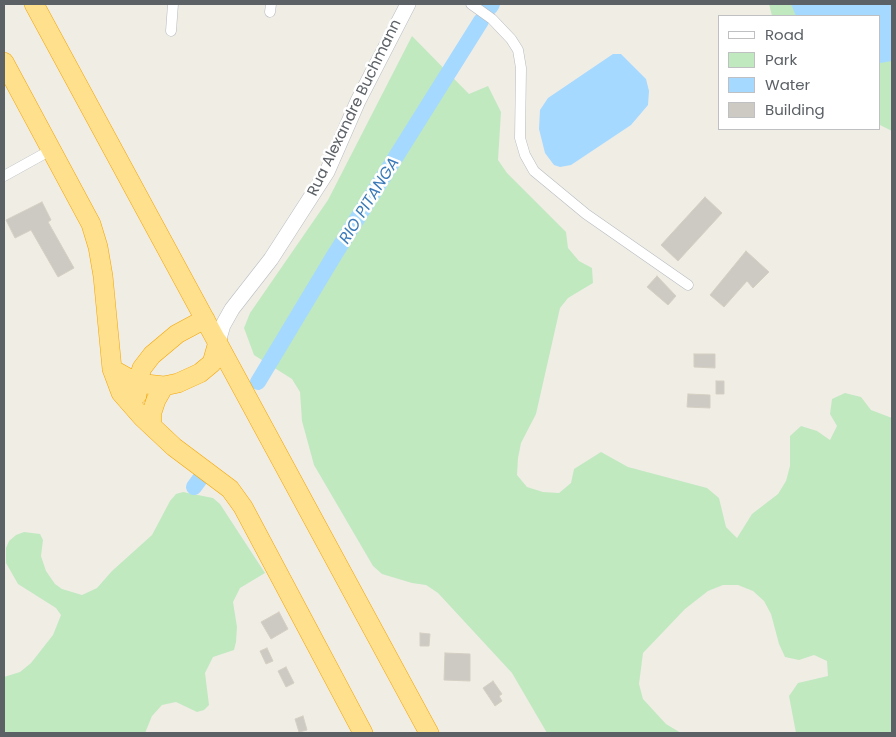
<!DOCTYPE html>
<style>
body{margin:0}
#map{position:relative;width:896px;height:737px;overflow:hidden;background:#f0ede5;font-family:Poppins,sans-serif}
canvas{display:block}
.frame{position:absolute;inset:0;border:5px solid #5c6166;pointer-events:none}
.legend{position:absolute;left:718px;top:15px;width:162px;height:115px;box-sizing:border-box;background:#fff;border:1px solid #bec0c2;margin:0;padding:6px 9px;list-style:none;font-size:15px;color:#5c6166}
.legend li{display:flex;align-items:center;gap:10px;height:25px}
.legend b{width:25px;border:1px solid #bec0c2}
</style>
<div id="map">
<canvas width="896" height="737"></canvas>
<div class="frame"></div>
<ul class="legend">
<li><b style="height:6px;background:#fff"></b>Road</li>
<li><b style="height:14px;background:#c0e9c0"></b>Park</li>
<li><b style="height:14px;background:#a5d9ff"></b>Water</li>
<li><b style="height:14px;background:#cdcac4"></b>Building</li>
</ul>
</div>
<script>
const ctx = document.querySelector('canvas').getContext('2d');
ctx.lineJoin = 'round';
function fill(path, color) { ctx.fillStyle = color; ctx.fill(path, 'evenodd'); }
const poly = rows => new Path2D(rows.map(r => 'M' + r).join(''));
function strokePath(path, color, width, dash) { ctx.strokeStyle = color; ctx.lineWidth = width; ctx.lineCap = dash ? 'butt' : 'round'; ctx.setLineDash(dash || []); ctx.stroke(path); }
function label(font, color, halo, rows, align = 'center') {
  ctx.font = font + ' Poppins,sans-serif'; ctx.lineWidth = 5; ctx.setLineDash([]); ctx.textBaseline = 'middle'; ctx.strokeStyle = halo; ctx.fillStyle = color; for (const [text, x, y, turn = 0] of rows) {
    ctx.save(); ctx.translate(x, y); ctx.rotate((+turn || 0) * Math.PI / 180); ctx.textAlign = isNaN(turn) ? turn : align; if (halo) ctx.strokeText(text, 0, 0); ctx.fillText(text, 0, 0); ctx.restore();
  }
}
fill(poly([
 [769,4,892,4,892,131,880,125,880,16,772,16],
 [412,36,469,94,488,86,501,112,498,160,507,173,566,232,568,248,579,261,592,268,593,283,568,298,560,308,536,414,521,443,518,458,517,475,527,487,543,492,559,493,571,483,574,469,601,452,628,467,707,488,719,498,726,527,737,538,752,514,778,494,786,481,790,466,790,436,801,426,817,431,830,440,837,426,830,414,832,399,845,393,861,397,871,410,892,418,892,733,796,733,789,696,798,683,828,676,827,661,814,655,799,660,785,657,779,644,771,614,764,601,753,591,738,585,723,585,708,591,685,609,643,653,639,684,643,699,666,724,681,733,547,733,512,673,438,593,426,585,412,583,382,574,373,566,314,465,302,421,300,392,292,379,254,355,244,328,250,313,328,200],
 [183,492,213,498,220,504,265,573,240,588,233,602,237,627,236,642,234,650,213,657,205,673,209,705,204,710,197,712,176,702,162,705,152,716,145,733,4,733,4,677,20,672,31,663,53,635,61,615,56,608,18,584,6,563,6,548,9,541,16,535,24,532,40,534,43,540,41,556,46,571,55,584,62,589,82,595,97,588,112,571,152,535,170,501,176,494]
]), '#c0e9c0');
fill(poly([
 [791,4,892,4,892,61,880,63,880,16,796,16],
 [613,54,621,54,646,79,649,91,648,105,631,125,571,165,560,167,554,165,545,153,539,129,540,110,548,98]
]), '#a5d9ff');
strokePath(poly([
 [490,7,492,4],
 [258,382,335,254,481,21],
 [194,487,202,476]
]), '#a5d9ff', 16);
const building = poly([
 [705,197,722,213,678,261,661,245,705,197],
 [42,202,51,220,48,222,74,268,58,277,31,230,15,238,6,220,42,202],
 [746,251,769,272,753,288,747,281,724,307,710,295,746,251],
 [657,276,676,296,668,305,647,287,657,276],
 [694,354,715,354,715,368,694,367,694,354],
 [716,381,724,381,724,394,716,394,716,381],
 [688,394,710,395,710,408,687,407,688,394],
 [279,612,288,629,271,639,261,622,279,612],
 [420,633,430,634,429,646,420,646,420,633],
 [267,648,273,661,266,664,260,651,267,648],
 [445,653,470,654,470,681,444,680,445,653],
 [286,667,294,683,286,687,278,671,286,667],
 [493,681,502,694,499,696,502,701,495,706,483,688,493,681],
 [303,716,307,730,299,732,295,719,303,716]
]);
fill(building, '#cdcac4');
strokePath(building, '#d5cfc2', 1);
const street = poly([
 [471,4,492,19,511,39,518,50,521,68,520,138,525,155,534,171,586,214,688,285],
 [270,12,271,4],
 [171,31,173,4],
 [4,176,51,150]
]);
const secondary = poly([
 [218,342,223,325,232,309,271,259,327,172,358,101,408,4]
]);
const highway = poly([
 [34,4,429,733],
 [4,62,91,224,98,247,103,276,112,369,121,393,142,417,174,447,230,489,243,507,363,733],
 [112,369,137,383,164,386,178,383,200,373,212,363,218,342],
 [137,395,137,383,142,368,152,355,177,334,205,319],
 [152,426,152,412,156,400,164,386]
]);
strokePath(street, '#b7bbbf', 11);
strokePath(secondary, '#b8bcc1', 16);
strokePath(highway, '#f4a400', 20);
strokePath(street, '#fff', 10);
strokePath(secondary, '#fff', 15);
strokePath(highway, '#ffe08c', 19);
label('15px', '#5c6166', '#fff', [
 ["Rua Alexandre Buchmann",355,108,-64]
]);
label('italic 16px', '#3a7ab8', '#fff', [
 ["RIO PITANGA",370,201,-58]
]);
</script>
